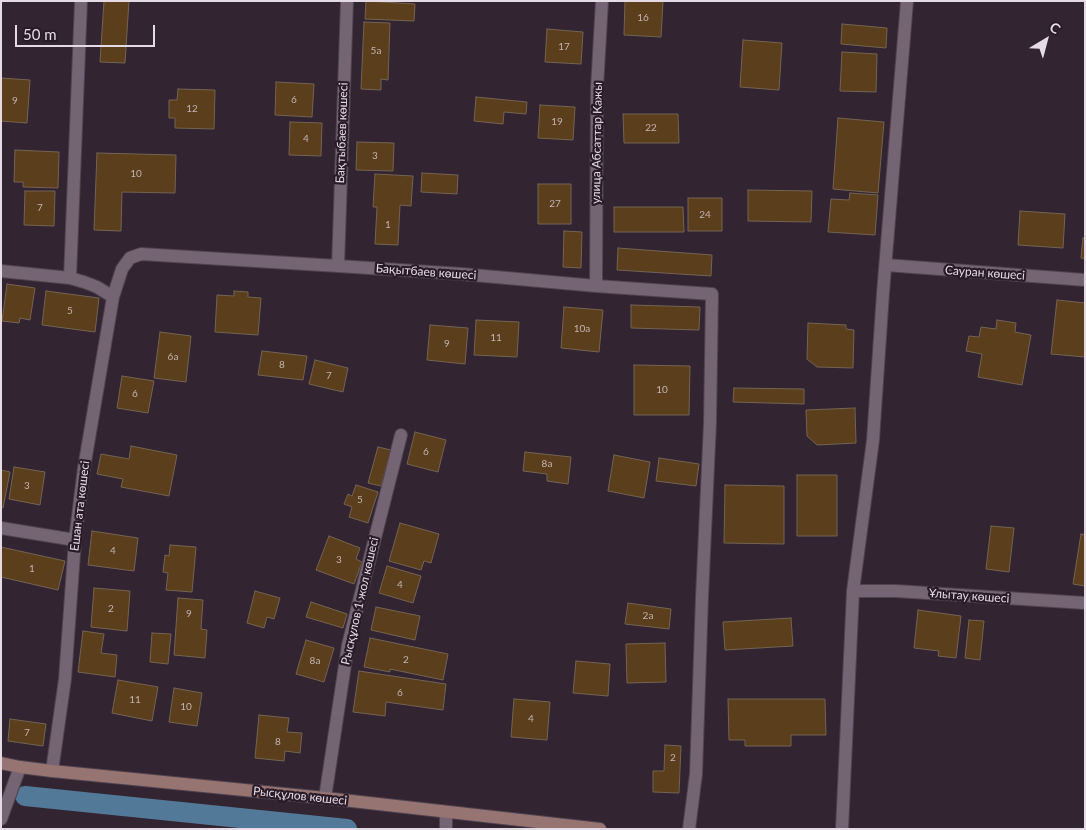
<!DOCTYPE html>
<meta charset="utf-8">
<style>
body{margin:0}
#map{position:relative;width:1086px;height:830px;overflow:hidden;background:#332432;font-family:Lato,sans-serif}
canvas{display:block}
.frame{position:absolute;inset:0;border:2px solid #e5dbe4;pointer-events:none}
.north{position:absolute;left:1021px;top:15px;width:50px;height:50px;-webkit-text-stroke:4px #291b28;paint-order:stroke;rotate:37deg;font-size:14px;font-weight:700;line-height:20px;text-align:center;color:#e5dbe4}
.north::after{content:'';display:block;margin:auto;width:18px;height:22px;background:#e5dbe4;clip-path:polygon(50% 0,100% 100%,50% 72%,0 100%)}
.scale{position:absolute;left:15px;top:25px;width:140px;height:22px;box-sizing:border-box;border:2px solid #e5dbe4;border-top:0;padding-left:6px;font-size:15px;line-height:18px;white-space:nowrap;color:#e5dbe4;-webkit-text-stroke:4px #291b28;paint-order:stroke}
</style>
<div id="map">
<canvas width="1086" height="830"></canvas>
<div class="frame"></div>
<div class="north">С</div>
<div class="scale">50 m</div>
</div>
<script>
const ctx = document.querySelector('canvas').getContext('2d');
ctx.lineJoin = 'round';
const poly = rows => new Path2D(rows.map(r => 'M' + r).join(''));
function strokePath(path, color, width, dash) { ctx.strokeStyle = color; ctx.lineWidth = width; ctx.lineCap = dash ? 'butt' : 'round'; ctx.setLineDash(dash || []); ctx.stroke(path); }
function fill(path, color) { ctx.fillStyle = color; ctx.fill(path, 'evenodd'); }
function label(font, color, halo, rows, align = 'center') {
  ctx.font = font + ' Lato,sans-serif'; ctx.lineWidth = 4.5; ctx.setLineDash([]); ctx.textBaseline = 'middle'; ctx.strokeStyle = halo; ctx.fillStyle = color; for (const [text, x, y, turn = 0] of rows) {
    ctx.save(); ctx.translate(x, y); ctx.rotate((+turn || 0) * Math.PI / 180); ctx.textAlign = isNaN(turn) ? turn : align; if (halo) ctx.strokeText(text, 0, 0); ctx.fillText(text, 0, 0); ctx.restore();
  }
}
strokePath(poly([
 [25,796,347,829]
]), '#527997', 20);
const building = poly([
 [104,1,129,1,125,63,100,62,104,1],
 [366,1,415,4,414,21,365,19,366,1],
 [625,1,663,1,661,37,624,35,625,1],
 [364,22,390,23,388,80,381,79,381,90,361,89,364,22],
 [842,24,887,28,886,48,841,44,842,24],
 [547,29,583,32,581,64,545,62,547,29],
 [743,40,782,43,779,90,740,87,743,40],
 [842,52,877,54,876,92,840,91,842,52],
 [1,78,30,80,27,123,1,121,1,78],
 [276,82,314,84,312,117,275,115,276,82],
 [178,89,215,90,214,129,175,128,175,118,169,118,169,100,177,100,178,89],
 [476,97,527,102,526,114,504,112,503,124,474,121,476,97],
 [540,105,575,107,573,140,538,138,540,105],
 [623,114,678,114,679,143,624,143,623,114],
 [838,118,884,122,878,193,833,189,838,118],
 [290,122,322,123,321,156,289,155,290,122],
 [357,142,394,143,393,171,356,170,357,142],
 [15,150,59,152,58,188,23,187,23,182,14,182,15,150],
 [97,153,176,155,175,193,122,192,121,231,94,230,97,153],
 [422,173,458,175,457,194,421,192,422,173],
 [375,174,413,176,411,206,400,205,398,245,375,244,377,207,373,207,375,174],
 [538,184,571,184,571,224,538,224,538,184],
 [748,190,812,191,811,222,748,221,748,190],
 [25,191,55,191,54,226,24,225,25,191],
 [850,193,878,195,875,235,828,232,831,199,849,200,850,193],
 [688,198,722,198,722,231,688,231,688,198],
 [614,207,683,207,684,232,614,232,614,207],
 [1020,211,1065,214,1063,248,1018,245,1020,211],
 [564,231,582,232,581,268,563,267,564,231],
 [1083,238,1085,239,1085,259,1081,258,1083,238],
 [618,248,712,255,711,276,617,270,618,248],
 [7,284,35,288,30,320,20,318,19,323,2,321,7,284],
 [46,291,99,298,95,332,42,325,46,291],
 [234,291,248,292,248,297,261,298,258,335,215,332,217,295,234,296,234,291],
 [1057,300,1085,303,1085,357,1051,354,1057,300],
 [631,305,700,307,699,330,631,328,631,305],
 [564,307,603,310,599,352,561,348,564,307],
 [476,320,519,322,517,357,474,355,476,320],
 [997,320,1016,323,1015,332,1031,335,1022,385,978,377,982,354,966,351,969,336,979,337,981,327,996,329,997,320],
 [808,323,846,325,846,329,854,330,853,368,817,367,807,359,808,323],
 [430,325,468,328,465,364,427,360,430,325],
 [160,332,191,336,186,382,154,378,160,332],
 [262,351,307,356,303,380,258,375,262,351],
 [315,360,348,368,343,392,309,384,315,360],
 [634,365,690,366,689,415,634,415,634,365],
 [122,376,154,381,148,413,117,408,122,376],
 [734,388,804,389,804,404,733,402,734,388],
 [855,408,856,443,817,445,807,436,806,410,855,408],
 [415,432,446,440,438,472,407,464,415,432],
 [131,446,177,455,169,496,121,487,123,479,97,474,101,454,129,459,131,446],
 [378,447,391,450,381,486,368,483,378,447],
 [525,452,571,457,568,484,547,481,547,474,523,471,525,452],
 [614,455,650,462,644,498,608,491,614,455],
 [659,458,699,464,696,486,656,481,659,458],
 [14,467,45,472,40,505,9,499,14,467],
 [1,470,10,472,3,508,1,507,1,470],
 [797,475,837,475,837,536,797,536,797,475],
 [356,485,378,492,368,523,349,517,352,507,344,504,348,494,352,496,356,485],
 [725,485,784,486,784,544,724,543,725,485],
 [400,523,439,534,431,563,424,561,421,570,389,561,400,523],
 [991,526,1014,528,1009,572,986,569,991,526],
 [92,531,138,538,134,571,88,565,92,531],
 [1081,534,1085,535,1085,586,1073,584,1081,534],
 [329,536,360,548,356,559,362,562,354,584,316,570,329,536],
 [170,545,196,547,192,592,166,590,168,573,163,572,165,555,169,556,170,545],
 [1,547,65,561,58,590,1,577,1,547],
 [387,566,421,576,413,603,379,593,387,566],
 [94,588,130,591,127,631,91,627,94,588],
 [255,591,280,598,274,619,267,617,264,628,247,623,255,591],
 [178,598,203,600,201,629,207,630,205,658,174,655,178,598],
 [311,602,347,614,343,628,306,617,311,602],
 [628,603,671,609,669,629,625,624,628,603],
 [376,607,420,616,415,640,371,630,376,607],
 [918,610,961,616,956,658,938,656,939,651,914,648,918,610],
 [791,618,793,646,725,650,723,622,791,618],
 [969,620,984,621,980,660,965,658,969,620],
 [83,631,104,634,101,653,117,655,115,677,78,672,83,631],
 [152,633,171,634,168,664,150,662,152,633],
 [370,638,448,654,443,680,390,669,390,672,364,667,370,638],
 [306,640,334,648,324,682,296,674,306,640],
 [665,643,666,682,627,683,626,644,665,643],
 [576,661,610,664,608,696,573,693,576,661],
 [359,671,446,684,443,710,386,702,385,716,353,712,359,671],
 [118,680,158,687,152,721,112,713,118,680],
 [174,688,202,693,197,726,169,722,174,688],
 [514,699,550,702,547,740,511,737,514,699],
 [728,699,825,699,826,735,791,735,791,746,745,746,745,740,729,740,728,699],
 [259,715,289,718,287,732,302,733,300,753,285,751,284,761,255,758,259,715],
 [10,719,46,724,43,746,8,741,10,719],
 [665,745,681,746,679,793,653,792,653,771,664,771,665,745]
]);
fill(building, '#5b3e1b');
strokePath(building, '#736453', 1);
const street = poly([
 [886,265,1085,280],
 [338,266,347,1],
 [1,271,70,278,84,282,97,287,113,297],
 [70,278,81,1],
 [596,286,597,88,602,1],
 [1,528,75,540],
 [853,591,896,591,1085,603],
 [52,771,65,679,75,540,84,468,113,297,122,269,130,258,141,254,338,266,462,274,596,286,712,294,710,423,702,597,696,774,689,829],
 [325,798,348,645,401,435],
 [1,819,20,767],
 [446,829,446,812],
 [842,829,853,591,873,440,883,293,907,1]
]);
const secondary = poly([
 [1,763,20,767,52,771,325,798,600,829]
]);
strokePath(street, '#4f434e', 14);
strokePath(secondary, '#4f434e', 14);
strokePath(street, '#756473', 12);
strokePath(secondary, '#967472', 12);
label('10px', '#c2b4b2', null, [
 ["16",643,18],
 ["17",564,47],
 ["5а",376,51],
 ["6",294,100],
 ["9",15,101],
 ["12",192,109],
 ["19",557,122],
 ["22",651,128],
 ["4",306,139],
 ["3",375,156],
 ["10",136,174],
 ["27",555,204],
 ["7",40,208],
 ["24",705,215],
 ["1",388,225],
 ["5",70,311],
 ["10а",582,329],
 ["11",496,338],
 ["9",447,344],
 ["6а",173,357],
 ["8",282,365],
 ["7",329,376],
 ["10",662,390],
 ["6",135,394],
 ["6",426,452],
 ["8а",547,464],
 ["3",27,486],
 ["5",360,500],
 ["4",113,551],
 ["3",339,560],
 ["1",32,569],
 ["4",400,585],
 ["2",111,609],
 ["9",189,614],
 ["2а",648,616],
 ["2",406,660],
 ["8а",315,661],
 ["6",400,693],
 ["11",135,700],
 ["10",186,707],
 ["4",531,719],
 ["7",27,733],
 ["8",278,742],
 ["2",673,758]
]);
label('12px', '#e5dbe4', '#291b28', [
 ["Бақтыбаев көшесі",342,133,-88],
 ["улица Абсаттар Кажы",597,143,-89],
 ["Бақытбаев көшесі",426,272,4],
 ["Сауран көшесі",985,273,4],
 ["Ешан ата көшесі",80,506,-83],
 ["Ұлытау көшесі",969,596,4],
 ["Рысқұлов 1 жол көшесі",360,601,-77],
 ["Рысқұлов көшесі",300,796,6]
]);
</script>
